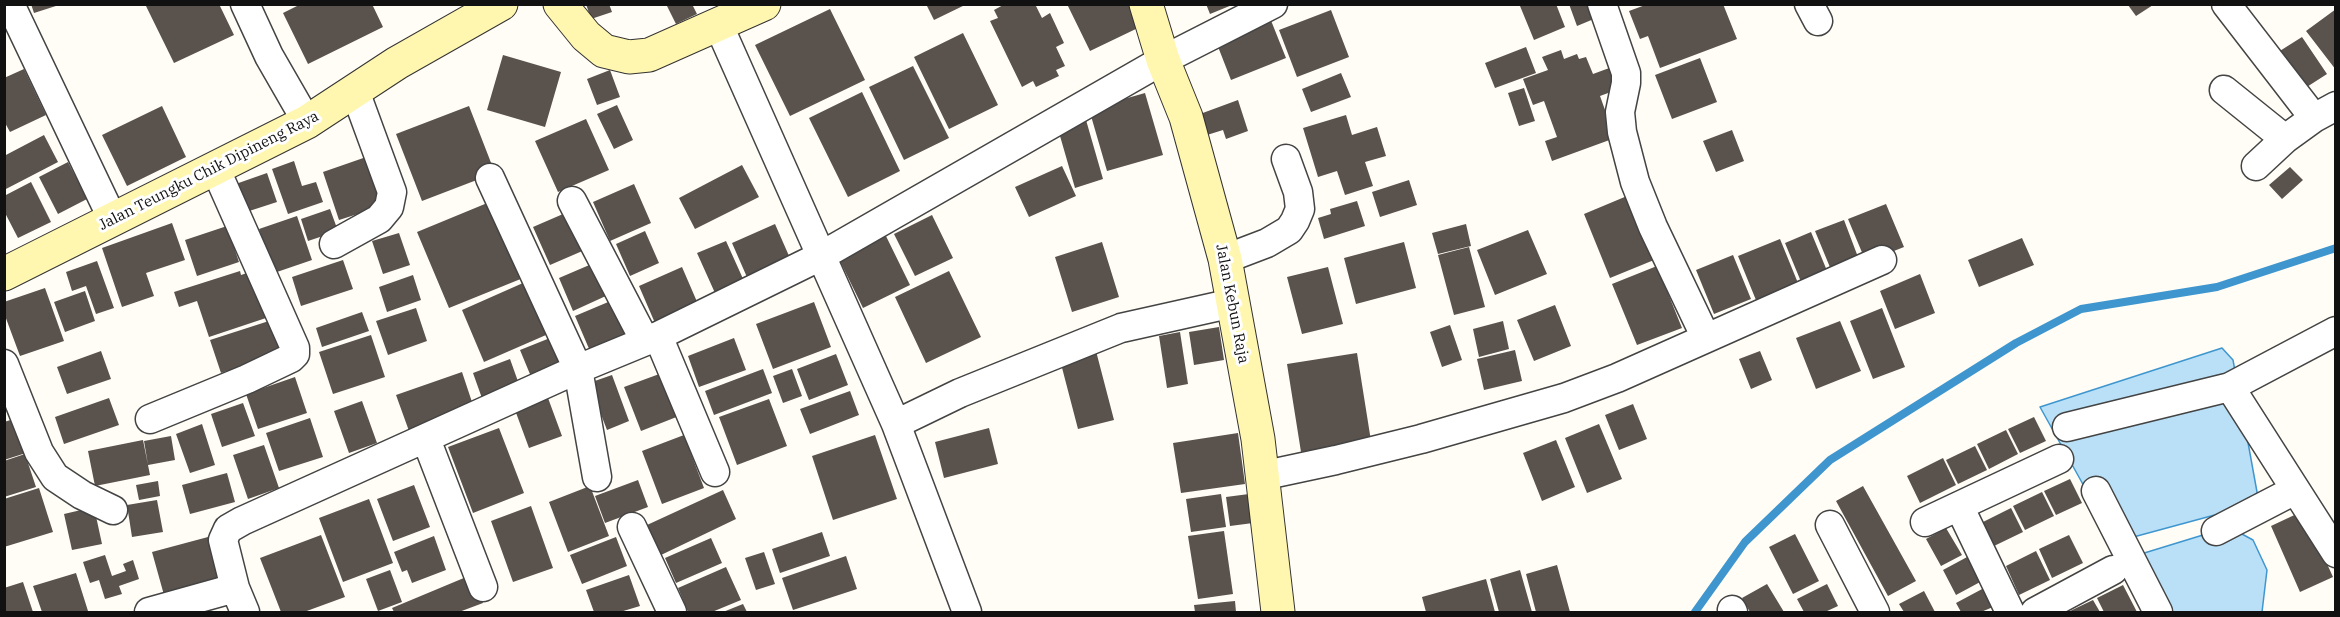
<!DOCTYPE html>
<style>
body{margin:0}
#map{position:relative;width:2340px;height:617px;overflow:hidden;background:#fffdf5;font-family:"IBM Plex Serif",serif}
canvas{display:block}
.frame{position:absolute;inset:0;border:6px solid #111;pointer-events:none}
</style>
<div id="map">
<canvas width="2340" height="617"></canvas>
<div class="frame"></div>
</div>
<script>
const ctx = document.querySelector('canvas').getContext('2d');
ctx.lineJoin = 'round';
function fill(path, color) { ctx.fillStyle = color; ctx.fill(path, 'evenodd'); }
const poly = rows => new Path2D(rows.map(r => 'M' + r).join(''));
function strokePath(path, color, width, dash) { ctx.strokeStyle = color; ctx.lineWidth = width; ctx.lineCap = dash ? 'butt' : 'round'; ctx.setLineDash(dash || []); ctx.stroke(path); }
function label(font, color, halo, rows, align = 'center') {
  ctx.font = font + ' "IBM Plex Serif",serif'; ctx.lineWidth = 6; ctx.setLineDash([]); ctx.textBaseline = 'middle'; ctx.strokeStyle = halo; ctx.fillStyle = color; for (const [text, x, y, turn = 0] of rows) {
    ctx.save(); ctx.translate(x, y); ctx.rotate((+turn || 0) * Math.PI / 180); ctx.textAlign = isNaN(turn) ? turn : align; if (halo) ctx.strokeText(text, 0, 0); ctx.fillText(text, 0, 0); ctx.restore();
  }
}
const water = poly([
 [2222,348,2233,360,2259,503,2115,542,2040,407,2222,348],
 [2229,527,2253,540,2267,570,2262,612,2145,612,2128,558,2229,527]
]);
fill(water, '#b9e0f7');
strokePath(water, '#3f96cf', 1.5);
strokePath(poly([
 [1695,612,1745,542,1830,460,2016,343,2081,309,2217,287,2336,248]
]), '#3f96cf', 8);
fill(poly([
 [31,4,58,4,59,5,34,13],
 [145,4,219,4,234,35,174,63],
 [301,4,372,4,383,27,308,64,283,13],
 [586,4,609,4,612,12,591,19],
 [666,4,692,4,697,14,676,24],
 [926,4,967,4,934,20],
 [1005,4,1035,4,1042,18,1050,13,1064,43,1056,47,1065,66,1056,70,1059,76,1036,87,1033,81,1022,87,990,21,998,18,994,10],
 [1067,4,1129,4,1140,27,1090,51],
 [1206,4,1232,4,1232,5,1210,14],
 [1524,4,1556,4,1565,27,1534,40,1520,6],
 [1569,4,1596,4,1601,16,1577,26],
 [1648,4,1723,4,1737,39,1660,68,1648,36,1640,39,1629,11],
 [2128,5,2153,5,2136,16],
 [830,9,865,80,790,116,755,45],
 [2336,9,2336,70,2306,31],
 [1331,10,1349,57,1297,77,1279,30],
 [1270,18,1286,58,1231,80,1215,39],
 [963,33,998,105,949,129,914,57],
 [2302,37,2327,74,2299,92,2275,54],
 [1526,47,1536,73,1495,88,1485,63],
 [1561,50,1564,59,1577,54,1579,59,1586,57,1593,74,1612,67,1619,89,1600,96,1615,138,1552,161,1545,141,1557,137,1544,101,1533,105,1523,79,1548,70,1542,57],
 [503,55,561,72,545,127,487,110],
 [1700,58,1717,102,1672,119,1655,75],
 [913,66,949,138,904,160,869,87],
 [24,69,46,115,10,132,4,121,4,78],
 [610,70,620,97,597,105,587,79],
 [1341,73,1351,97,1311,112,1302,89],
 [1524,88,1535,121,1519,126,1508,93],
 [862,92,900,171,848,197,809,118],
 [1145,93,1163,155,1107,171,1089,109],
 [1238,100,1248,131,1226,139,1223,130,1207,135,1200,114],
 [617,105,633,140,614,149,597,114],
 [162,106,186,157,127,186,102,135],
 [469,106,495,173,422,201,396,134],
 [1346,115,1352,135,1377,127,1386,156,1365,162,1373,186,1345,195,1337,171,1318,177,1303,128],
 [586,119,609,170,558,192,535,141],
 [1086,120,1103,179,1075,188,1058,129],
 [1732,130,1744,161,1716,172,1703,141],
 [44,135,58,162,4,190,4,156],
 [372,155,389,204,339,220,323,172],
 [294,161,302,186,316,182,323,202,288,214,272,169],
 [68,162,87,199,58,214,39,177],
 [742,165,759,197,695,229,679,198],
 [1062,166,1076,196,1029,217,1015,187],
 [2290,167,2303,180,2282,199,2269,185],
 [267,173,277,202,240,214,230,186],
 [1409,180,1417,205,1380,217,1372,192],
 [31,182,51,222,18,238,4,211,4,196],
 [634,184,651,223,610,241,593,202],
 [1627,196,1654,260,1610,278,1584,214],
 [497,199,528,276,449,308,417,232],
 [1357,201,1365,226,1324,239,1318,218,1331,214,1330,209],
 [1886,204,1904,247,1866,262,1848,219],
 [330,209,338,231,308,241,301,219],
 [570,211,587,249,550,265,533,227],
 [932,215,953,258,915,276,894,234],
 [297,216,312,260,274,273,259,229],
 [1844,220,1861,265,1834,277,1815,231],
 [172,223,185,260,146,273,154,296,122,307,102,248],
 [775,224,793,265,750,284,732,243],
 [1466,224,1471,246,1438,254,1432,233],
 [227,226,239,262,197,276,185,240],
 [1528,230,1547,274,1495,295,1477,250],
 [645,231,659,263,630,276,616,244],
 [884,232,910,285,863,308,837,255],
 [1811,232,1830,278,1804,289,1785,243],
 [399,233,410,265,383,274,372,241],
 [2022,238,2034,265,1979,287,1968,260],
 [1780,239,1800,288,1758,305,1738,256],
 [726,241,744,281,715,293,697,253],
 [1102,242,1119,297,1072,312,1055,257],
 [1404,242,1416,288,1356,304,1344,258],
 [1469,247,1485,307,1454,315,1438,255],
 [1733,255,1751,299,1714,314,1696,270],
 [343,260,353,289,301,306,292,277],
 [97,261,114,308,96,314,86,286,72,291,66,272],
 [594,263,608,295,573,311,559,278],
 [1657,266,1682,328,1637,345,1612,284],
 [682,267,701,311,658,330,639,286],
 [1328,267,1343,324,1302,334,1287,277],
 [240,271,241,275,253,271,269,317,209,337,197,301,179,307,174,292],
 [949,271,981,337,926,363,895,297],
 [1920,274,1935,313,1895,329,1880,291],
 [413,275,421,300,387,312,379,287],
 [523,283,546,335,484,362,462,310],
 [45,288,64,341,20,356,4,313,4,302],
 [85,291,95,321,65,332,54,302],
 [613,300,632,341,593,358,575,316],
 [814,302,831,347,773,369,756,324],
 [1555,305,1571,346,1534,361,1517,320],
 [416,308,427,341,388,355,376,321],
 [1882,308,1905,367,1873,379,1850,321],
 [362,312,369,331,322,347,316,328],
 [272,320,283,353,221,373,210,340],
 [1503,321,1509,349,1479,357,1473,329],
 [1840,321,1861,371,1816,389,1796,338],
 [1450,325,1462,360,1442,367,1430,332],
 [1219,327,1224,360,1194,365,1189,332],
 [1180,332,1188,384,1167,388,1159,336],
 [560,334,572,363,532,379,520,350],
 [371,335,385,377,333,394,319,352],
 [734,338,746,370,699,387,688,356],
 [1515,350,1522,381,1484,390,1477,359],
 [101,351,111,379,67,394,57,367],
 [1096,351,1114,420,1078,429,1060,360],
 [1760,351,1772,380,1751,389,1739,359],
 [1357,353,1371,441,1301,452,1287,364],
 [836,354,848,385,809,400,797,369],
 [510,359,520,387,483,401,473,373],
 [763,369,772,393,714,415,705,391],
 [792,369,802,396,783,403,773,376],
 [462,372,474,408,409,431,396,395],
 [662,373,679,416,641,431,624,387],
 [612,375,629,421,607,430,589,383],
 [295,377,307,413,258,429,246,394],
 [850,391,859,415,810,434,800,409],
 [109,398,119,425,64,444,55,417],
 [548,398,562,436,529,448,515,410],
 [769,399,787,446,737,465,719,417],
 [362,401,377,443,349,453,334,411],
 [243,403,255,436,222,447,211,414],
 [1633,404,1647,439,1619,450,1605,415],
 [2034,417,2046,441,2020,453,2008,429],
 [310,418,323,457,279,471,266,433],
 [14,419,26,453,4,460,4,422],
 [202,424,215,465,190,473,176,434],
 [1599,424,1622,479,1587,493,1565,438],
 [499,428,524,493,473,513,448,447],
 [989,428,998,464,944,478,935,442],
 [2006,430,2018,454,1989,469,1977,444],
 [1238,433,1245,484,1181,493,1173,443],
 [684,435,704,488,662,504,642,451],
 [875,435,897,499,833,520,812,456],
 [171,436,175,460,148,465,144,441],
 [143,440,150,475,95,486,88,451],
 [1556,440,1575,487,1542,501,1523,453],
 [264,445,279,488,248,499,233,455],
 [1975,446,1987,470,1958,484,1946,460],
 [25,454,36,487,4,497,4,461],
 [1943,458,1956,485,1920,503,1907,476],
 [227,473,235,502,190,514,182,485],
 [2070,479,2082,503,2056,515,2044,491],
 [638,480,648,507,605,523,595,496],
 [158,481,160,496,139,500,136,485],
 [414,485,430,527,393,541,377,499],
 [590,486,609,536,568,552,549,502],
 [1863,486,1916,581,1888,596,1836,501],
 [39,488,53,532,4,547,4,499],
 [723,490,736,519,661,555,647,525],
 [2042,492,2054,516,2025,530,2013,506],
 [1221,494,1226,527,1191,532,1186,499],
 [1249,494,1253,523,1230,526,1226,497],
 [369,499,393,563,343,582,319,518],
 [157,500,163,532,132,537,127,505],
 [531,506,553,568,513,582,491,521],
 [94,507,102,544,72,550,64,514],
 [2011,508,2023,532,1994,546,1983,522],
 [2303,511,2333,577,2300,592,2271,526],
 [1946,528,1962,555,1941,566,1926,539],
 [1224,531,1233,594,1198,599,1188,536],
 [822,532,830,556,780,573,772,549],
 [1795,534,1819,581,1793,594,1769,547],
 [321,535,345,597,304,612,281,612,260,558],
 [2069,535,2083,563,2052,578,2039,549],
 [434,536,446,570,412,583,407,570,402,572,394,552],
 [208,537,219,580,164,595,152,552],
 [616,537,627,566,582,584,570,555],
 [711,538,722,563,676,583,665,558],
 [2036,551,2050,580,2019,595,2006,566],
 [764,552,775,584,756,590,745,558],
 [105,555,112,576,126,571,123,564,133,560,139,579,119,586,122,594,105,599,99,580,90,583,83,562],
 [846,556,857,589,793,610,782,578],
 [1969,556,1982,581,1956,595,1943,570],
 [1557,565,1570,612,1536,612,1526,574],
 [726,567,741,600,712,612,688,612,678,588],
 [390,570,402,602,378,611,366,579],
 [1520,570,1532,612,1499,612,1490,579],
 [76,573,88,611,42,612,33,586],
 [471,575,483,603,459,612,394,612,392,608],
 [629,575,640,606,620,612,594,612,586,590],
 [1486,579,1495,612,1426,612,1422,597],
 [23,582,33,612,6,612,4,588],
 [1767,584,1784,612,1750,612,1742,598],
 [1827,584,1838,606,1825,612,1804,612,1797,599],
 [2123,585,2137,612,2104,612,2097,598],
 [1984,588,1993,607,1981,612,1961,612,1956,603],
 [1924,591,1935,612,1904,612,1899,604],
 [2093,600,2100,612,2068,612],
 [1235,601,1236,612,1195,612,1194,605],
 [743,604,747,612,723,612]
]), '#5a524d');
const street = poly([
 [10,4,113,220],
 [245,4,269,56,307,122],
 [1602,4,1626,73,1626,83,1620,112,1622,132,1635,182,1653,227,1706,338],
 [1809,4,1818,21],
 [2226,4,2314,118],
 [719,26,896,424,967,612],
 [2224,90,2285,139],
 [2256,166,2285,139,2314,118,2336,106],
 [490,178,578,369,597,477],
 [572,201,645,341],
 [334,244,379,219,389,207,392,192,355,91],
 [1225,259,1267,243,1289,230,1295,221,1300,209,1298,192,1286,159],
 [658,336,715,472],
 [4,364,39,452,55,477,82,495,113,510],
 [2230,387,2336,553],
 [150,419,247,379,291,358,295,354,295,348,216,170],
 [896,424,960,393,1121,328,1233,303],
 [2067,427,2230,387,2336,331],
 [426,439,483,587],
 [1261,476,1336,460,1421,439,1564,398,1617,378,1882,260],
 [2096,491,2158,612],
 [1959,506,2059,459],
 [1925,522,1959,506,2010,612],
 [1830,525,1875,612],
 [632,527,672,612],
 [2216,531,2295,490],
 [235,588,245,612],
 [1732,610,1733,612],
 [149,612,235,588,223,540,228,529,242,521,578,369,658,336,821,256,1163,60,1273,4],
 [2035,612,2113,570]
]);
const secondary = poly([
 [560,4,586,36,604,51,629,57,649,55,764,4],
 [1146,4,1163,60,1186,117,1225,259,1258,439,1278,612],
 [4,274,307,122,397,63,501,4]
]);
strokePath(street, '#444', 31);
strokePath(secondary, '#333', 35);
strokePath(street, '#fff', 28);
strokePath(secondary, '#fff6b0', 33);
label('15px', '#111', '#fff', [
 ["Jalan Teungku Chik Dipineng Raya",209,171,-27],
 ["Jalan Kebun Raja",1232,304,79]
]);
</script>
